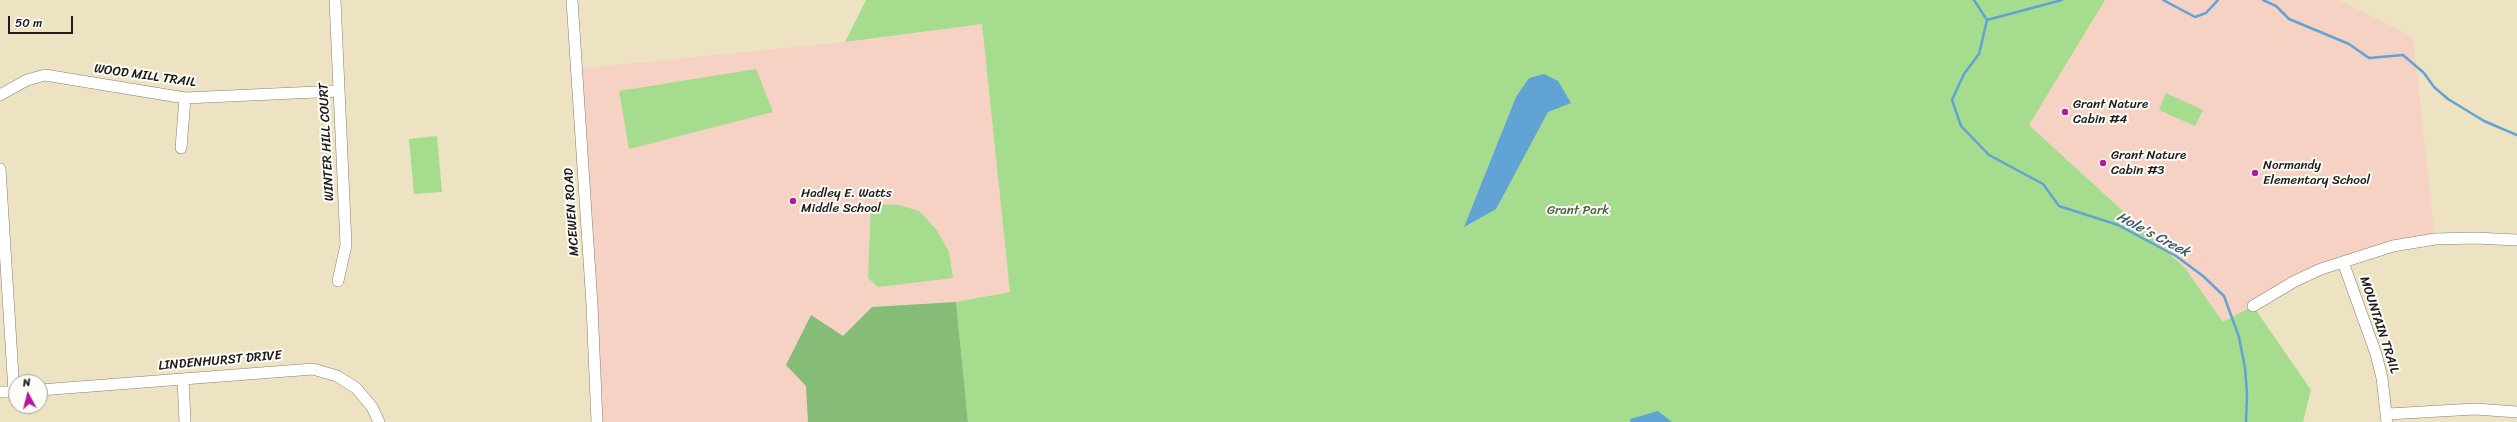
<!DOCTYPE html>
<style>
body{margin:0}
#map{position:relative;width:2517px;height:422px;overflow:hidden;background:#ede3c3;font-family:Sriracha,sans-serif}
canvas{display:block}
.north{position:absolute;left:8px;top:374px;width:40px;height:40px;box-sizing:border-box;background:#fdfcf7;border:1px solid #a3a29f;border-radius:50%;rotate:353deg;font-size:11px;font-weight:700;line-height:16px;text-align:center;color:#1c1c1c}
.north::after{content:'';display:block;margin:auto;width:14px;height:18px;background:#b5179e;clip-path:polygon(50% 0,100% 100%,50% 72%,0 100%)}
.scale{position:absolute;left:8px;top:16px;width:65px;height:18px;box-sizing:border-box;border:2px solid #1c1c1c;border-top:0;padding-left:5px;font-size:12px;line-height:14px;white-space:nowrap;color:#1c1c1c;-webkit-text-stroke:3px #fdfcf7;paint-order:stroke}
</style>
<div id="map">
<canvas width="2517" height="422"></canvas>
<div class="north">N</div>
<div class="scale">50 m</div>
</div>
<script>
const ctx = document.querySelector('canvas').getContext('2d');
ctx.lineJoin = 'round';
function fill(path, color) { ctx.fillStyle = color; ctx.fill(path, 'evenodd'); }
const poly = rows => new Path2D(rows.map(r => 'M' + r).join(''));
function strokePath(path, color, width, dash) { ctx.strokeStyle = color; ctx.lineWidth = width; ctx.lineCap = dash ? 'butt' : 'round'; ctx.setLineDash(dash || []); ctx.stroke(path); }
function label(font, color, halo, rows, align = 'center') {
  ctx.font = font + ' Sriracha,sans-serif'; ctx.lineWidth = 4; ctx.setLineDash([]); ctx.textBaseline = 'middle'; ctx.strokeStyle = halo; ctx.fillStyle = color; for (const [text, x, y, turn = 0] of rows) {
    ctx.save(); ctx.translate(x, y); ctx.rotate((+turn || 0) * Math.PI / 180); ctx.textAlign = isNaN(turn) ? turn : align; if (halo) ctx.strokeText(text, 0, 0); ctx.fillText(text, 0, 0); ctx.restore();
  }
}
fill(poly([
 [2105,0,2339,0,2413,37,2435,239,2366,254,2223,322,2185,268,2029,125],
 [982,24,1010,292,956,302,968,422,597,422,576,69,845,42]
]), '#f5d2c3');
fill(poly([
 [866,0,2105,0,2029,125,2185,268,2223,322,2253,306,2311,390,2303,422,968,422,956,302,1010,292,982,24,845,42],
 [756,69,773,112,629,149,619,91],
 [2166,93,2203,110,2195,126,2159,110],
 [437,136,442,192,414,194,409,139],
 [871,204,899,205,919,211,936,229,949,252,953,278,878,287,868,278]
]), '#a6dc8d');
fill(poly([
 [956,302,968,422,808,422,806,386,786,365,811,315,843,336,872,307]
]), '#84bc78');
fill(poly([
 [1544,74,1558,81,1571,103,1548,112,1496,209,1464,227,1516,97,1529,78],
 [1658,411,1672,422,1630,422,1630,419]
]), '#61a3d5');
strokePath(poly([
 [1974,0,1987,20,1979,54,1964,74,1952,100,1961,126,1989,155,2043,184,2059,206,2118,225,2176,256,2203,276,2224,296,2239,337,2245,368,2247,393,2246,422],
 [2163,0,2195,17,2206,13,2218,0],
 [2263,0,2276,6,2289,19,2349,44,2369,58,2403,55,2424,73,2434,87,2448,99,2484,121,2517,135],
 [1987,20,2062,0]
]), '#61a3d5', 2.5);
const minor = poly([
 [335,0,346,245,338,281],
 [572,0,592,305,597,422],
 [0,95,27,80,45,75,185,98,339,91],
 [181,148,185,98],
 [0,169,14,392],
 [2343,262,2376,354,2382,378,2387,422],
 [2253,306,2295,281,2321,269,2393,246,2435,239,2475,238,2517,240],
 [183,379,185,422],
 [40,390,313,369,337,376,356,388,372,407,379,422],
 [0,392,16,392],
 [2388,414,2475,409,2517,412]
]);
strokePath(minor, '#848070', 12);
strokePath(minor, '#fff', 11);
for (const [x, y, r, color] of [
 [2065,112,4,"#b5179e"],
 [2103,163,4,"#b5179e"],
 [2255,173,4,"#b5179e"],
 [793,201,4,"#b5179e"]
]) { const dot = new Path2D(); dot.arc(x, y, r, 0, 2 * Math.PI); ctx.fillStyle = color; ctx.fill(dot); strokePath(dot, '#fdfcf7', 1.5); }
label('13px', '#1c1c1c', '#fdfcf7', [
 ["WOOD MILL TRAIL",145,76,8],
 ["WINTER HILL COURT",327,142,-93],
 ["MCEWEN ROAD",572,212,-94],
 ["MOUNTAIN TRAIL",2379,325,72],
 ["LINDENHURST DRIVE",220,361,-5]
]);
label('13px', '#1c1c1c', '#fdfcf7', [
 ["Grant Nature",2073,105],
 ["Cabin #4",2073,120],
 ["Grant Nature",2111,156],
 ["Cabin #3",2111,171],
 ["Normandy",2263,166],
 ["Elementary School",2263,181],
 ["Hadley E. Watts",801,194],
 ["Middle School",801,209]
], 'left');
label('13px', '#4c5f44', '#fdfcf7', [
 ["Grant Park",1578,211]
]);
label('italic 14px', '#3b596f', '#fdfcf7', [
 ["Hole's Creek",2153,235,28]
]);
</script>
